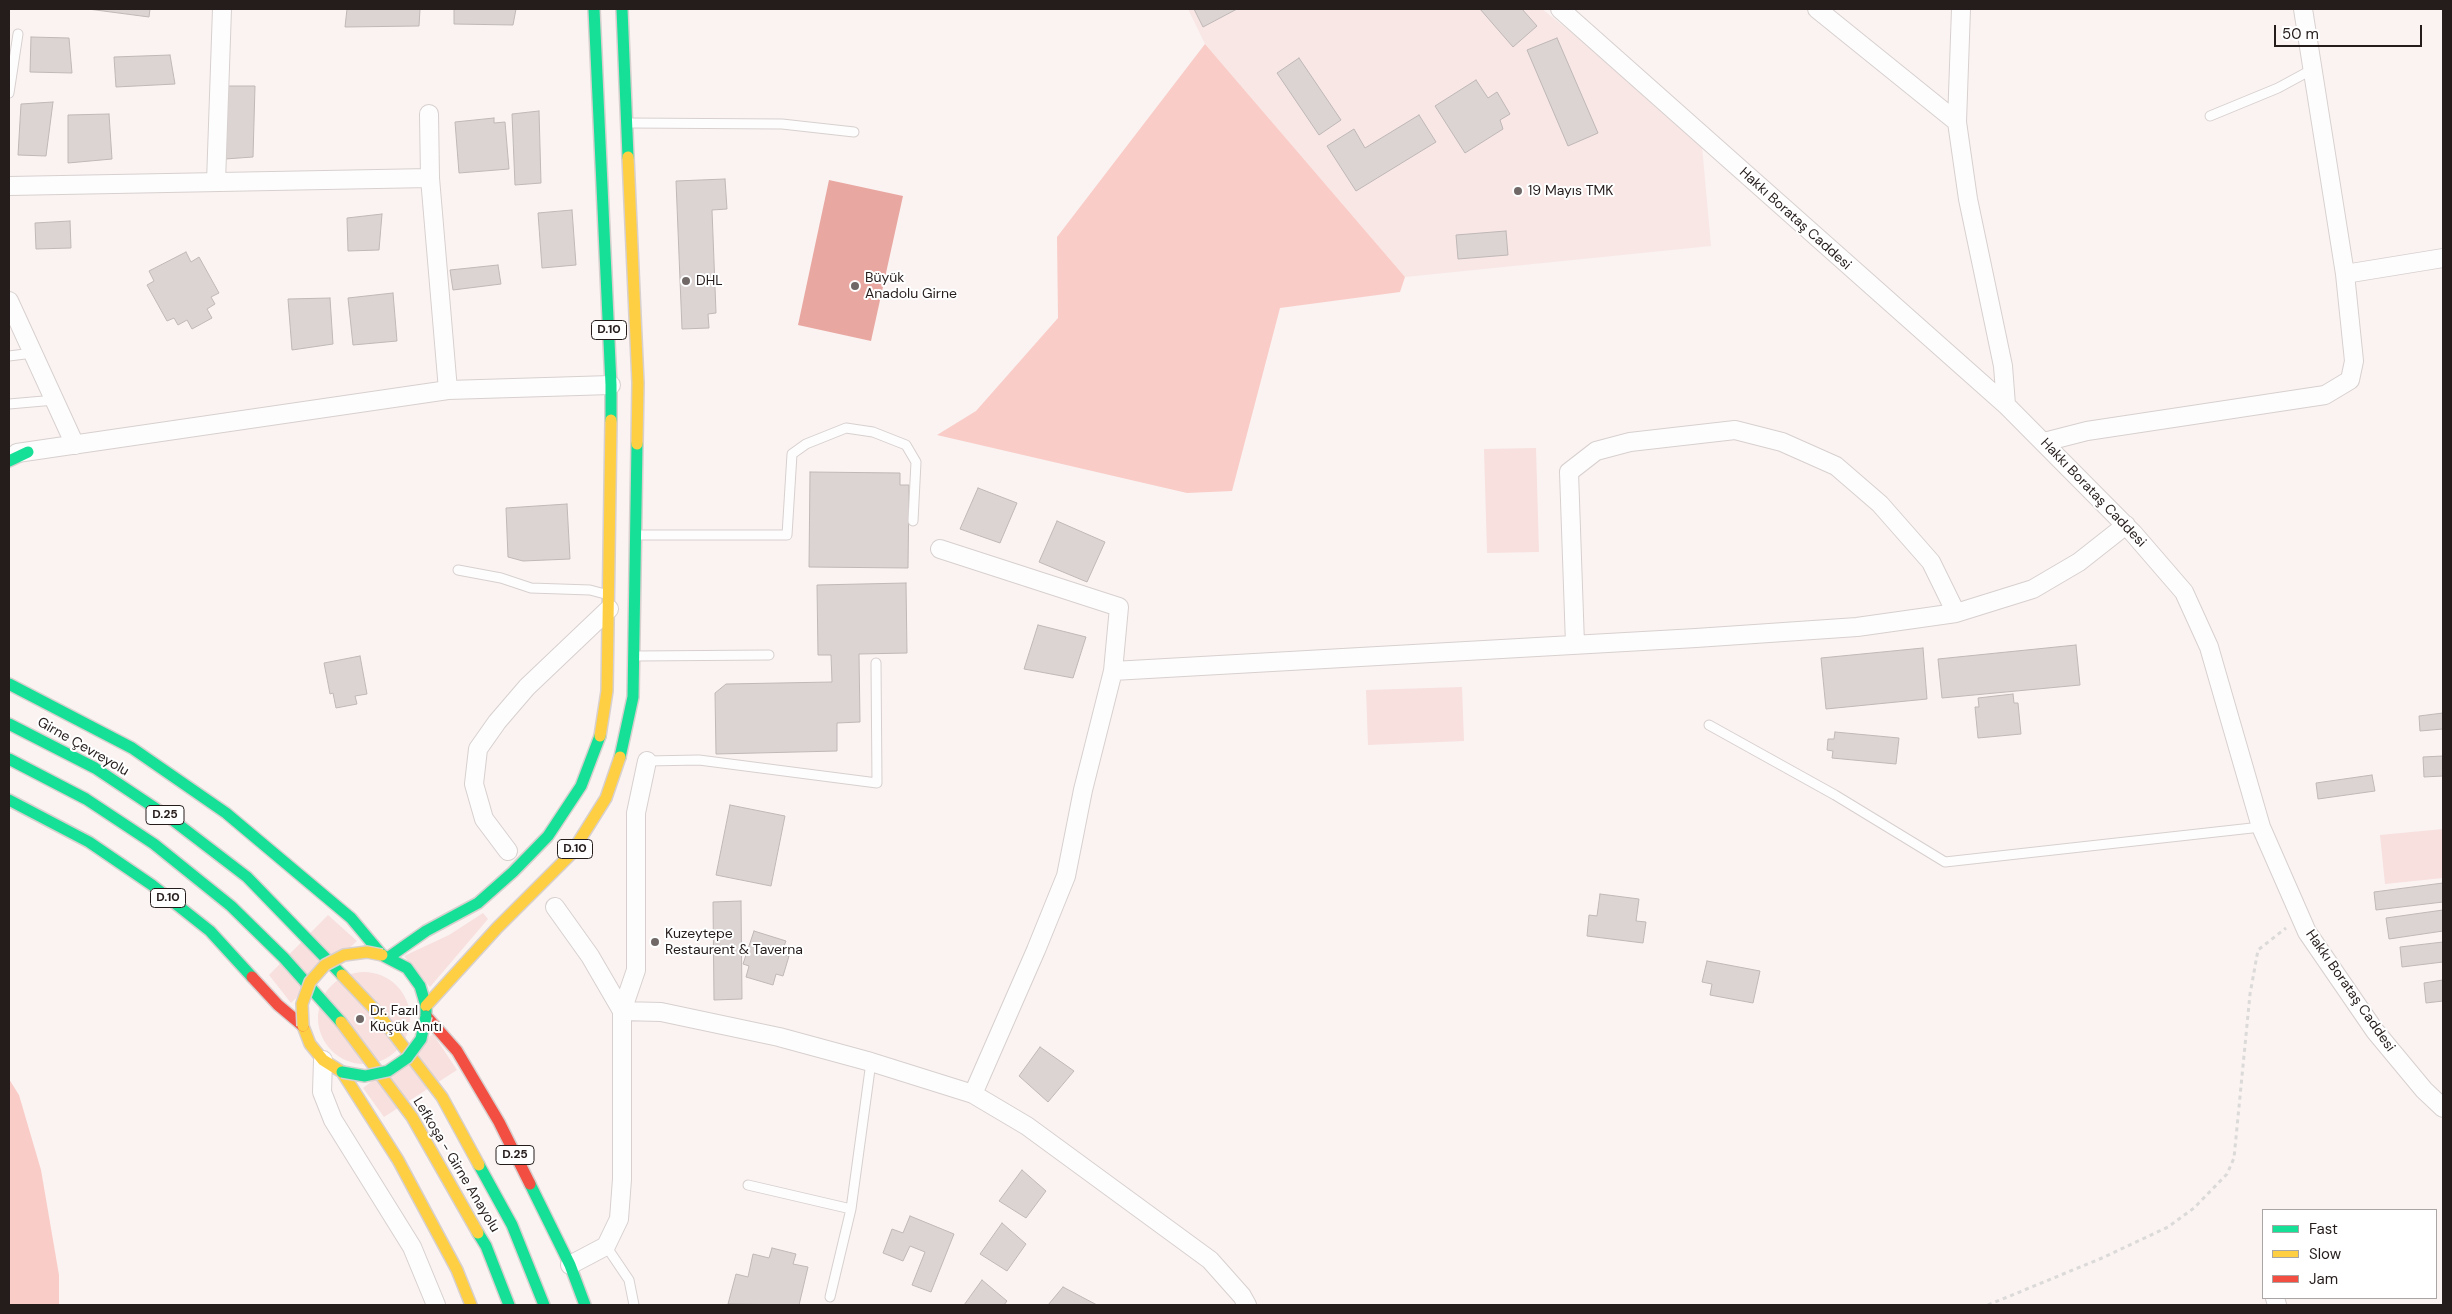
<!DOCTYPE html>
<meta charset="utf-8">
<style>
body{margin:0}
#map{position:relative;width:2452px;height:1314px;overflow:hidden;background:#faf3f2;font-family:"DM Sans",sans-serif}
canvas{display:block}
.frame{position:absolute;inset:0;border:10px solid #251d1c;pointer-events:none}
.legend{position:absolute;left:2262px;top:1209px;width:175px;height:90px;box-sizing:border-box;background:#fff;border:1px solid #a8a5a4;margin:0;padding:6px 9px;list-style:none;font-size:15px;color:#251d1c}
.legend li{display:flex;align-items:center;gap:10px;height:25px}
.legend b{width:25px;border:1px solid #a8a5a4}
.scale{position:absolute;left:2274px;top:25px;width:148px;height:22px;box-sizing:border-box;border:2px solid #251d1c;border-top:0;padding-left:6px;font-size:15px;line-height:18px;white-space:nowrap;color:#251d1c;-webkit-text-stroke:4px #fff;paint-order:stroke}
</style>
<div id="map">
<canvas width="2452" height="1314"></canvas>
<div class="frame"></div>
<ul class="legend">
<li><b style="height:6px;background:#16e098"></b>Fast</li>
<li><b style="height:6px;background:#ffcf43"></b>Slow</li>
<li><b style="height:6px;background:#f24e42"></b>Jam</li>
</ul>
<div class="scale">50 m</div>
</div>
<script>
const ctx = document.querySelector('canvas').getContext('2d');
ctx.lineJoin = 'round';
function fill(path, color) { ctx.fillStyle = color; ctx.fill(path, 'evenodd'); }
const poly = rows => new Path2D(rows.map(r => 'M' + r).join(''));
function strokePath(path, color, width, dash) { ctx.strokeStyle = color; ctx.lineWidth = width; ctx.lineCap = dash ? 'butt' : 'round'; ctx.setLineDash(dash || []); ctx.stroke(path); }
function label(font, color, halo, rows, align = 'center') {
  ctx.font = font + ' "DM Sans",sans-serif'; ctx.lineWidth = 4; ctx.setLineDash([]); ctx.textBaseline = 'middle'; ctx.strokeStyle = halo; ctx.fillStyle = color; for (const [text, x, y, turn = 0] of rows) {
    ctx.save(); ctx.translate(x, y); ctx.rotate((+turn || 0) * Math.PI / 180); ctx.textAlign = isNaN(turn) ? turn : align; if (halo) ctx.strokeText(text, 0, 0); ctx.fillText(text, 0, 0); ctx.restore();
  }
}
fill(poly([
 [1188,9,1542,9,1701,135,1711,246,1405,277,1205,44]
]), '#f8e7e5');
fill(poly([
 [1536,448,1539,552,1487,553,1484,449],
 [1462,687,1464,741,1368,745,1366,690],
 [2443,829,2443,878,2385,884,2380,835],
 [483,913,488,919,430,987,404,956,449,935],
 [328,915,357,941,291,1003,269,975],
 '318 1018a46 46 0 1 1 92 0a46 46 0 1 1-92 0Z',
 [433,1034,457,1070,384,1117,363,1088]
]), '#f7e0de');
fill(poly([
 [1205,44,1405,277,1400,292,1280,308,1232,491,1187,493,937,435,976,411,1058,318,1057,237],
 [9,1079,19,1095,41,1170,59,1275,59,1305,9,1305]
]), '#f9ccc7');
fill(poly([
 [829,180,903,196,871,341,798,325]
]), '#e9a7a1');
const building = poly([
 [88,9,150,9,149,17,88,9],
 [347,9,420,9,419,26,345,27,347,9],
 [454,9,516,9,513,25,454,24,454,9],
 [1194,9,1237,9,1203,27,1194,9],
 [1480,9,1522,9,1537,26,1513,47,1480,9],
 [31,37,69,38,72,73,30,72,31,37],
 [1557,38,1598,133,1568,146,1527,50,1557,38],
 [170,55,175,84,116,87,114,57,170,55],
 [1299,58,1341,120,1319,135,1277,73,1299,58],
 [1476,80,1488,98,1497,92,1510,114,1500,120,1503,129,1465,153,1435,106,1476,80],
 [227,86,255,86,253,157,225,159,227,86],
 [53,102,46,156,18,155,21,104,53,102],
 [539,111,541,183,515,185,512,114,539,111],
 [109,114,112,159,68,163,68,115,109,114],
 [1419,115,1436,142,1356,191,1327,146,1354,129,1365,148,1419,115],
 [494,118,494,123,505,122,509,169,459,173,455,122,494,118],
 [725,179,727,209,712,210,716,313,708,314,709,328,682,329,676,181,725,179],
 [572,210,576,265,542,268,538,213,572,210],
 [382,214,379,250,348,251,347,218,382,214],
 [70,221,71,248,36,249,35,223,70,221],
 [1506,231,1508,255,1458,259,1456,235,1506,231],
 [186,252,191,262,199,257,219,293,211,297,215,304,207,309,212,318,192,329,187,320,178,325,174,318,167,321,147,285,154,281,149,271,186,252],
 [498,265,501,284,453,290,450,270,498,265],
 [393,293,397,341,353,345,348,298,393,293],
 [330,298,333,344,292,350,288,299,330,298],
 [810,472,900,473,900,485,909,485,908,568,809,567,810,472],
 [978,488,1017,503,1000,543,960,529,978,488],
 [567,504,570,559,523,561,508,557,506,508,567,504],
 [1057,521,1105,542,1087,582,1039,562,1057,521],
 [906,583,907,653,859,654,860,722,837,723,837,751,716,754,715,693,726,684,832,682,831,655,818,655,817,585,906,583],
 [1038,625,1086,637,1073,678,1024,669,1038,625],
 [2076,645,2080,685,1942,698,1938,659,2076,645],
 [1923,648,1927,699,1826,709,1821,658,1923,648],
 [360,656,367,694,355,696,357,704,336,708,333,693,330,694,324,663,360,656],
 [2013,694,2014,703,2018,703,2021,734,1978,738,1975,707,1979,707,1978,698,2013,694],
 [2443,713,2443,729,2420,731,2419,716,2443,713],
 [1835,732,1899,738,1896,764,1832,758,1833,751,1827,750,1828,739,1834,739,1835,732],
 [2443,756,2443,776,2424,777,2423,757,2443,756],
 [2372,775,2375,791,2318,799,2316,783,2372,775],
 [730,805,785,816,771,886,716,875,730,805],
 [2443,883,2443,902,2376,910,2374,892,2443,883],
 [1600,894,1639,899,1636,921,1646,922,1643,943,1587,936,1589,915,1597,916,1600,894],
 [741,901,742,999,714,1000,713,902,741,901],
 [2443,910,2443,931,2389,939,2386,918,2443,910],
 [754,931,786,941,781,954,789,956,783,976,776,974,773,985,746,977,749,966,743,964,754,931],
 [2443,942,2443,962,2402,967,2400,947,2443,942],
 [1707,961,1760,971,1753,1003,1710,995,1712,984,1702,982,1707,961],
 [2443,980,2443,1001,2426,1003,2424,983,2443,980],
 [1040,1047,1074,1071,1048,1102,1019,1076,1040,1047],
 [1022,1170,1046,1191,1026,1218,999,1201,1022,1170],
 [910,1216,954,1234,931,1292,912,1285,925,1252,910,1246,903,1261,883,1253,892,1229,903,1233,910,1216],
 [1002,1223,1026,1244,1007,1271,980,1254,1002,1223],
 [772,1248,796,1254,793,1264,808,1267,799,1305,728,1304,736,1274,748,1277,753,1254,769,1258,772,1248],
 [982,1280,1007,1301,1004,1305,964,1305,982,1280],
 [1063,1287,1097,1305,1048,1305,1063,1287]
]);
fill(building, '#dbd4d3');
strokePath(building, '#bfb8b7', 1);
const lane = poly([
 [9,93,18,34],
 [2210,116,2278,88,2313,69],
 [629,123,782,124,854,132],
 [9,356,33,353],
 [9,404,55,400],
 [638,535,787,535,792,454,806,444,846,428,873,432,906,445,916,462,913,521],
 [458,570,501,578,531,588,590,590,605,594],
 [637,656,769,655],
 [1709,725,1835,795,1945,862,2261,827],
 [647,761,699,760,877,783,876,663],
 [748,1185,851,1209],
 [606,1246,629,1280,634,1305],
 [830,1297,851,1209,871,1062]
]);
const street = poly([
 [1560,9,2006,405,2133,533,2184,592,2209,647,2261,827,2307,932,2375,1031,2424,1090,2443,1108],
 [1817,9,1957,122],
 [1961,9,1957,122,1968,199,2003,366,2006,405],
 [429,114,430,178,448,390],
 [216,182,222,9],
 [9,186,430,178],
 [2345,274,2443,258],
 [9,301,75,445],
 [2044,442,2087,431,2325,395,2350,380,2354,361,2345,274,2303,9],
 [17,453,448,390,611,385],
 [940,549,1119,607,1113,671,1083,790,1066,876,1036,950,973,1094],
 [1575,644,1569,472,1596,451,1630,442,1735,430,1782,442,1836,466,1880,504,1931,562,1956,613],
 [1113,671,1696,638,1857,627,1956,613,2033,589,2079,562,2126,525],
 [508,851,484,819,474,784,478,749,497,722,527,687,609,609],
 [555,907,590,956,622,1011],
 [622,1011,661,1012,779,1037,871,1062,973,1094,1027,1126,1210,1260,1242,1296,1247,1305],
 [323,1060,322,1092,333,1120,412,1247,436,1305],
 [570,1265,606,1246,619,1219,622,1179,622,1011,636,970,636,813,647,761],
 [2275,1298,2277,1305]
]);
const fast = poly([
 [594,9,611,385,611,420],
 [622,9,628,157],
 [9,461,28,452],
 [9,684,132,748,226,813,351,918,382,955],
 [9,724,95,768,170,818,247,877,342,975],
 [620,757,633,697,637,444],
 [9,759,86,799,154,844,231,906,284,958,341,1022],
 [9,800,89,842,152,885,210,931,252,977],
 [382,955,407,968,420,986,426,1006,426,1016],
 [389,957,426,931,478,903,513,872,548,836,581,786,600,736],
 [479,1165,512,1225,544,1305],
 [530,1184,570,1265,585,1305],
 [478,1233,486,1246,509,1305]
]);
const slow = poly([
 [628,157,638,383,637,444],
 [600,736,607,691,611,420],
 [342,975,376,1011,442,1097,479,1165],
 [426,1006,497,928,571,854,606,798,620,757],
 [341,1022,412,1117,478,1233],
 [303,1026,310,1044,323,1060,342,1072],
 [342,1072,398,1160,457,1270,471,1305]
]);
const jam = poly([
 [252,977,278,1005,303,1026],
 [426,1016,457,1051,499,1122,530,1184]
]);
strokePath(lane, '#d7d0cf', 11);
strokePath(street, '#d7d0cf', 20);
strokePath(fast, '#d7d0cf', 14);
strokePath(slow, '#d7d0cf', 14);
strokePath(jam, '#d7d0cf', 14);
strokePath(poly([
 [1988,1305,2102,1258,2168,1227,2194,1208,2227,1174,2234,1158,2250,994,2258,950,2286,928]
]), '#dbdad9', 3, [4, 4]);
strokePath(lane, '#fefdfd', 9);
strokePath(street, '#fefdfd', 18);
strokePath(fast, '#16e098', 11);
strokePath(slow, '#ffcf43', 11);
strokePath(jam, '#f24e42', 11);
const fastBridge = poly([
 [342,1072,365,1076,388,1071,407,1058,421,1039,426,1016]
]);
const slowBridge = poly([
 [303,1026,302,1004,310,982,325,965,344,955,367,952,382,955]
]);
strokePath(fastBridge, '#d7d0cf', 14, []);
strokePath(slowBridge, '#d7d0cf', 14, []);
strokePath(fastBridge, '#16e098', 11);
strokePath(slowBridge, '#ffcf43', 11);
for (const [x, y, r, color] of [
 [1518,191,5,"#706867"],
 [686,281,5,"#706867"],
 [855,286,5,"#706867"],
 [655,942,5,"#706867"],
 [360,1019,5,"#706867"]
]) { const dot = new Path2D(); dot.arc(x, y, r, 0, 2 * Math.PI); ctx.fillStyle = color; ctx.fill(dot); strokePath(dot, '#fff', 2); }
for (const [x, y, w] of [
 [609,330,35],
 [165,815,38],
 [575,849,35],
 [168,898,35],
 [515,1155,38]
]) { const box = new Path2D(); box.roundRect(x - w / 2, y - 9.5, w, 19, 4); ctx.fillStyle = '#fff'; ctx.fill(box); strokePath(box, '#251d1c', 1); }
label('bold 12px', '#251d1c', null, [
 ["D.10",609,330],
 ["D.25",165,815],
 ["D.10",575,849],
 ["D.10",168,898],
 ["D.25",515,1155]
]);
label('14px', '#251d1c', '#fff', [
 ["19 Mayıs TMK",1528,191],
 ["Büyük",865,278],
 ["Anadolu Girne",865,294],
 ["DHL",696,281],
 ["Kuzeytepe",665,934],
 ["Restaurent & Taverna",665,950],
 ["Dr. Fazıl",370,1011],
 ["Küçük Anıtı",370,1027]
], 'left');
label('14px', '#251d1c', '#fff', [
 ["Hakkı Borataş Caddesi",1795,219,42],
 ["Hakkı Borataş Caddesi",2093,493,46],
 ["Girne Çevreyolu",83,747,30],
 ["Hakkı Borataş Caddesi",2350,991,55],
 ["Lefkoşa - Girne Anayolu",456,1165,59]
]);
</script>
